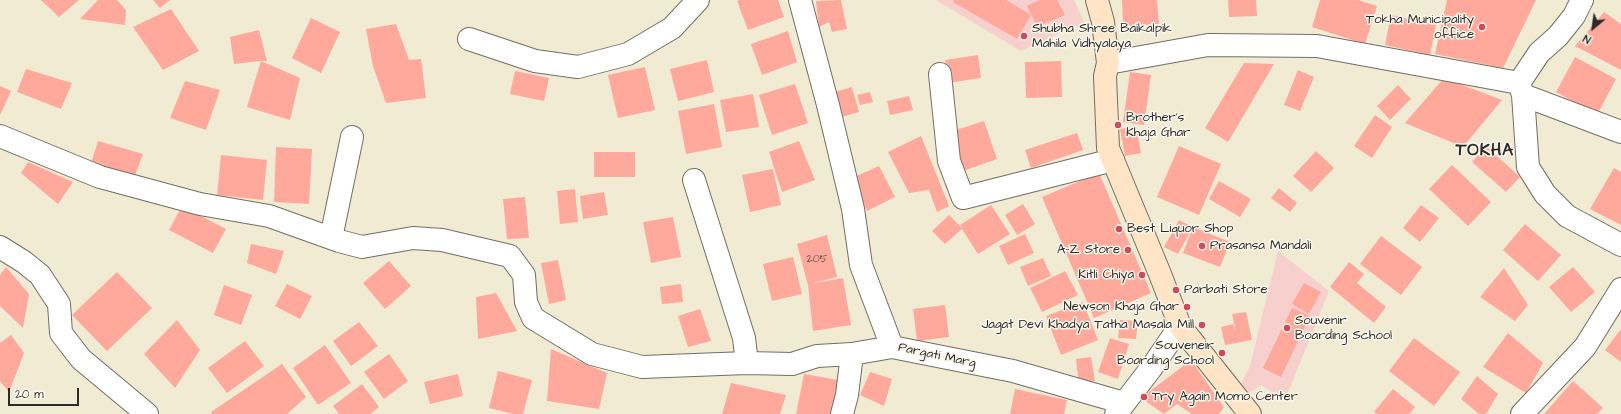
<!DOCTYPE html>
<style>
body{margin:0}
#map{position:relative;width:1621px;height:414px;overflow:hidden;background:#f2ebd3;font-family:"Architects Daughter",sans-serif}
canvas{display:block}
.north{position:absolute;left:1573px;top:8px;width:40px;height:40px;-webkit-text-stroke:3px #fbf7ec;paint-order:stroke;rotate:209deg;font-size:11px;font-weight:700;line-height:16px;text-align:center;color:#2b2b2b}
.north::after{content:'';display:block;margin:auto;width:14px;height:18px;background:#2b2b2b;clip-path:polygon(50% 0,100% 100%,50% 72%,0 100%)}
.scale{position:absolute;left:8px;top:388px;width:71px;height:18px;box-sizing:border-box;border:2px solid #2b2b2b;border-top:0;padding-left:5px;font-size:12px;line-height:14px;white-space:nowrap;color:#2b2b2b;-webkit-text-stroke:3px #fbf7ec;paint-order:stroke}
</style>
<div id="map">
<canvas width="1621" height="414"></canvas>
<div class="north">N</div>
<div class="scale">20 m</div>
</div>
<script>
const ctx = document.querySelector('canvas').getContext('2d');
ctx.lineJoin = 'round';
function fill(path, color) { ctx.fillStyle = color; ctx.fill(path, 'evenodd'); }
const poly = rows => new Path2D(rows.map(r => 'M' + r).join(''));
function strokePath(path, color, width, dash) { ctx.strokeStyle = color; ctx.lineWidth = width; ctx.lineCap = dash ? 'butt' : 'round'; ctx.setLineDash(dash || []); ctx.stroke(path); }
function label(font, color, halo, rows, align = 'center') {
  ctx.font = font + ' "Architects Daughter",sans-serif'; ctx.lineWidth = 3; ctx.setLineDash([]); ctx.textBaseline = 'middle'; ctx.strokeStyle = halo; ctx.fillStyle = color; for (const [text, x, y, turn = 0] of rows) {
    ctx.save(); ctx.translate(x, y); ctx.rotate((+turn || 0) * Math.PI / 180); ctx.textAlign = isNaN(turn) ? turn : align; if (halo) ctx.strokeText(text, 0, 0); ctx.fillText(text, 0, 0); ctx.restore();
  }
}
fill(poly([
 [936,0,1074,0,1084,22,1021,51],
 [1278,251,1329,291,1285,400,1261,385,1249,393,1240,386,1250,366]
]), '#f7d0cd');
fill(poly([
 [41,0,79,0,59,17],
 [98,0,117,0,126,10,125,25,80,19],
 [153,0,170,0,160,8],
 [740,0,778,0,784,17,748,30,737,1],
 [841,0,847,29,832,32,829,22,819,27,816,1],
 [954,0,1006,0,1031,15,1017,39,953,2],
 [1039,0,1057,0,1065,15,1037,27,1027,6],
 [1122,0,1157,0,1159,24,1123,26],
 [1228,0,1256,0,1257,16,1229,17],
 [1320,0,1358,0,1377,6,1365,44,1312,27],
 [1447,0,1536,0,1503,68,1435,54],
 [171,9,199,51,163,70,133,27],
 [1604,12,1621,24,1621,70,1575,46],
 [1391,15,1436,25,1430,55,1385,45],
 [311,18,340,32,321,73,292,58],
 [396,24,409,60,421,59,426,98,386,103,373,66,366,29],
 [259,30,267,61,261,61,300,78,290,120,247,107,261,61,234,64,230,37],
 [788,31,797,62,762,75,751,44],
 [978,55,981,78,948,83,945,60],
 [1575,57,1616,79,1597,115,1556,92],
 [707,60,714,92,678,101,670,69],
 [1061,61,1062,97,1026,98,1025,62],
 [1244,63,1274,64,1228,142,1205,128],
 [645,67,655,110,618,118,608,75],
 [26,69,72,83,61,109,17,92],
 [1298,70,1314,77,1300,111,1284,105],
 [515,71,549,78,544,101,510,94],
 [1130,72,1151,75,1144,125,1123,122],
 [1444,78,1502,100,1463,147,1405,123],
 [185,81,220,90,206,130,170,118],
 [795,84,808,123,772,135,759,95],
 [1398,85,1411,99,1390,120,1377,106],
 [0,86,11,91,0,115],
 [852,87,859,112,838,118,831,93],
 [870,92,873,102,860,105,857,95],
 [753,94,759,127,726,132,720,100],
 [909,96,913,110,890,115,887,101],
 [714,104,722,147,686,154,678,111],
 [1375,115,1392,127,1372,158,1354,146],
 [984,121,997,159,963,171,950,132],
 [1136,126,1141,153,1125,156,1120,129],
 [1077,133,1083,150,1031,168,1025,150],
 [921,136,949,206,937,212,929,190,909,193,888,152],
 [98,141,143,154,132,183,89,170],
 [799,141,815,180,782,192,769,152],
 [1179,146,1221,164,1199,215,1157,197],
 [1486,146,1520,177,1506,192,1472,162],
 [276,147,312,149,309,204,274,202],
 [1316,151,1334,168,1311,192,1293,176],
 [594,152,635,152,635,177,594,177],
 [221,155,267,160,263,200,217,195],
 [28,162,73,182,58,204,21,173],
 [1452,165,1491,202,1468,226,1429,189],
 [879,166,895,197,867,211,852,178],
 [1614,168,1621,172,1621,225,1590,209],
 [773,169,781,205,750,212,742,175],
 [1099,173,1151,293,1094,318,1042,197],
 [1219,181,1251,199,1240,217,1209,199],
 [1279,188,1297,203,1290,212,1271,198],
 [575,189,578,222,560,224,557,191],
 [604,192,608,215,583,219,580,196],
 [525,197,529,238,507,239,503,199],
 [1023,204,1035,224,1017,235,1005,215],
 [991,205,1010,234,978,254,962,229,945,244,932,231,949,215,962,228,960,225],
 [1421,205,1439,218,1420,242,1403,228],
 [182,206,226,229,213,253,169,230],
 [673,217,681,257,651,263,643,222],
 [1179,220,1193,227,1178,254,1164,247],
 [1525,224,1561,255,1538,281,1503,250],
 [1193,227,1230,242,1220,267,1183,253],
 [1025,234,1034,253,1008,265,999,246],
 [827,235,837,277,810,284,843,278,851,325,813,331,808,285,797,244],
 [1381,236,1422,267,1401,295,1360,264],
 [251,244,284,251,276,274,247,263],
 [793,257,802,294,772,301,763,264],
 [1043,258,1051,276,1028,286,1020,267],
 [558,260,566,300,549,304,541,263],
 [389,261,411,286,385,309,363,283],
 [1349,262,1364,274,1357,283,1386,307,1374,323,1330,287],
 [6,267,29,294,23,328,0,306,0,275],
 [1573,267,1595,292,1571,312,1549,287],
 [1504,268,1528,305,1515,321,1480,297],
 [1065,271,1078,295,1042,312,1030,288],
 [117,272,152,308,107,351,72,315],
 [1304,283,1321,292,1309,314,1292,304],
 [287,284,312,296,300,319,275,306],
 [681,284,683,302,662,304,660,287],
 [224,285,252,295,241,325,214,315],
 [496,293,517,331,478,339,476,297],
 [1083,302,1098,340,1061,355,1046,316],
 [945,305,949,337,917,341,913,309],
 [1292,308,1310,316,1281,377,1263,368],
 [700,309,711,341,688,347,678,316],
 [1246,312,1252,340,1225,345,1221,327,1233,324,1236,332,1232,314],
 [177,320,200,350,175,388,144,354],
 [1120,320,1138,321,1136,339,1118,338],
 [359,322,378,346,351,366,333,341],
 [1621,329,1621,362,1605,350],
 [1508,333,1543,363,1526,393,1483,367],
 [11,335,24,353,9,392,0,381,0,343],
 [1110,338,1129,344,1118,379,1098,372],
 [1414,338,1460,372,1434,406,1389,371],
 [245,341,264,366,227,393,208,368],
 [325,345,351,383,318,405,293,368],
 [551,349,607,373,599,409,547,401],
 [389,354,408,381,384,399,364,372],
 [1091,357,1095,381,1079,383,1076,359],
 [1191,360,1224,407,1219,414,1192,414,1177,404,1164,414,1141,398],
 [282,364,306,397,287,414,212,414,211,412],
 [498,371,532,380,523,414,513,414,489,408],
 [870,372,892,379,884,406,860,395],
 [458,374,463,396,430,404,424,382],
 [804,374,838,380,832,414,796,414],
 [1477,376,1498,394,1486,414,1479,414,1461,399],
 [1573,381,1603,408,1597,414,1544,414],
 [731,383,786,395,780,414,722,414],
 [362,384,379,407,370,414,339,414,333,406],
 [1015,389,1067,400,1064,414,1010,414],
 [1393,389,1415,407,1409,414,1377,414,1374,412]
]), '#fea99c');
const street = poly([
 [800,0,828,105,853,209,861,265,892,347],
 [469,39,535,61,578,67,628,54,672,28,698,0],
 [1108,63,1208,45,1317,46,1519,83,1539,53,1558,36,1574,16,1582,0],
 [940,74,949,161,963,198,1113,160],
 [1519,83,1523,95,1528,167,1545,194,1567,216,1621,245],
 [1523,95,1621,132],
 [0,136,100,177,200,204,269,216,339,241,362,247,413,238,442,240,510,256,524,275,526,302,533,318,592,354,642,367,747,363,792,364,817,356,852,354,892,347,1013,371,1124,403],
 [694,180,744,338,747,363],
 [331,238,352,137],
 [0,247,24,262,40,275,59,304,61,333,81,359,147,414],
 [842,414,847,395,852,354],
 [1116,414,1152,367,1180,326],
 [1522,414,1585,347,1621,289]
]);
const secondary = poly([
 [1097,0,1103,22,1108,63,1105,76,1108,148,1160,274,1180,326,1250,414]
]);
strokePath(street, '#716e66', 24);
strokePath(secondary, '#716e66', 24);
strokePath(street, '#fff', 22);
strokePath(secondary, '#ffe4c6', 22);
for (const [x, y, r, color] of [
 [1482,27,4,"#d1495b"],
 [1024,36,4,"#d1495b"],
 [1118,125,4,"#d1495b"],
 [1119,229,4,"#d1495b"],
 [1202,246,4,"#d1495b"],
 [1128,250,4,"#d1495b"],
 [1142,275,4,"#d1495b"],
 [1176,290,4,"#d1495b"],
 [1187,307,4,"#d1495b"],
 [1202,325,4,"#d1495b"],
 [1287,328,4,"#d1495b"],
 [1222,353,4,"#d1495b"],
 [1144,397,4,"#d1495b"]
]) { const dot = new Path2D(); dot.arc(x, y, r, 0, 2 * Math.PI); ctx.fillStyle = color; ctx.fill(dot); strokePath(dot, '#fbf7ec', 1.5); }
label('11px', '#604a47', null, [
 ["205",817,260]
]);
label('13px', '#2b2b2b', '#fbf7ec', [
 ["Tokha Municipality",1474,20,"right"],
 ["office",1474,35,"right"],
 ["Shubha Shree Baikalpik",1032,29],
 ["Mahila Vidhyalaya",1032,44],
 ["Brother's",1126,118],
 ["Khaja Ghar",1126,133],
 ["Best Liquor Shop",1127,229],
 ["Prasansa Mandali",1210,246],
 ["A-Z Store",1120,250,"right"],
 ["Kitli Chiya",1134,275,"right"],
 ["Parbati Store",1184,290],
 ["Newson Khaja Ghar",1179,307,"right"],
 ["Souvenir",1295,321],
 ["Boarding School",1295,336],
 ["Jagat Devi Khadya Tatha Masala Mill",1194,325,"right"],
 ["Souveneir",1214,346,"right"],
 ["Boarding School",1214,361,"right"],
 ["Try Again Momo Center",1152,397]
], 'left');
label('13px', '#2b2b2b', '#fbf7ec', [
 ["Pargati Marg",937,356,12]
]);
ctx.letterSpacing = '1px';
label('bold 17px', '#2b2b2b', '#fbf7ec', [
 ["TOKHA",1485,151]
]);
ctx.letterSpacing = '0px';
</script>
